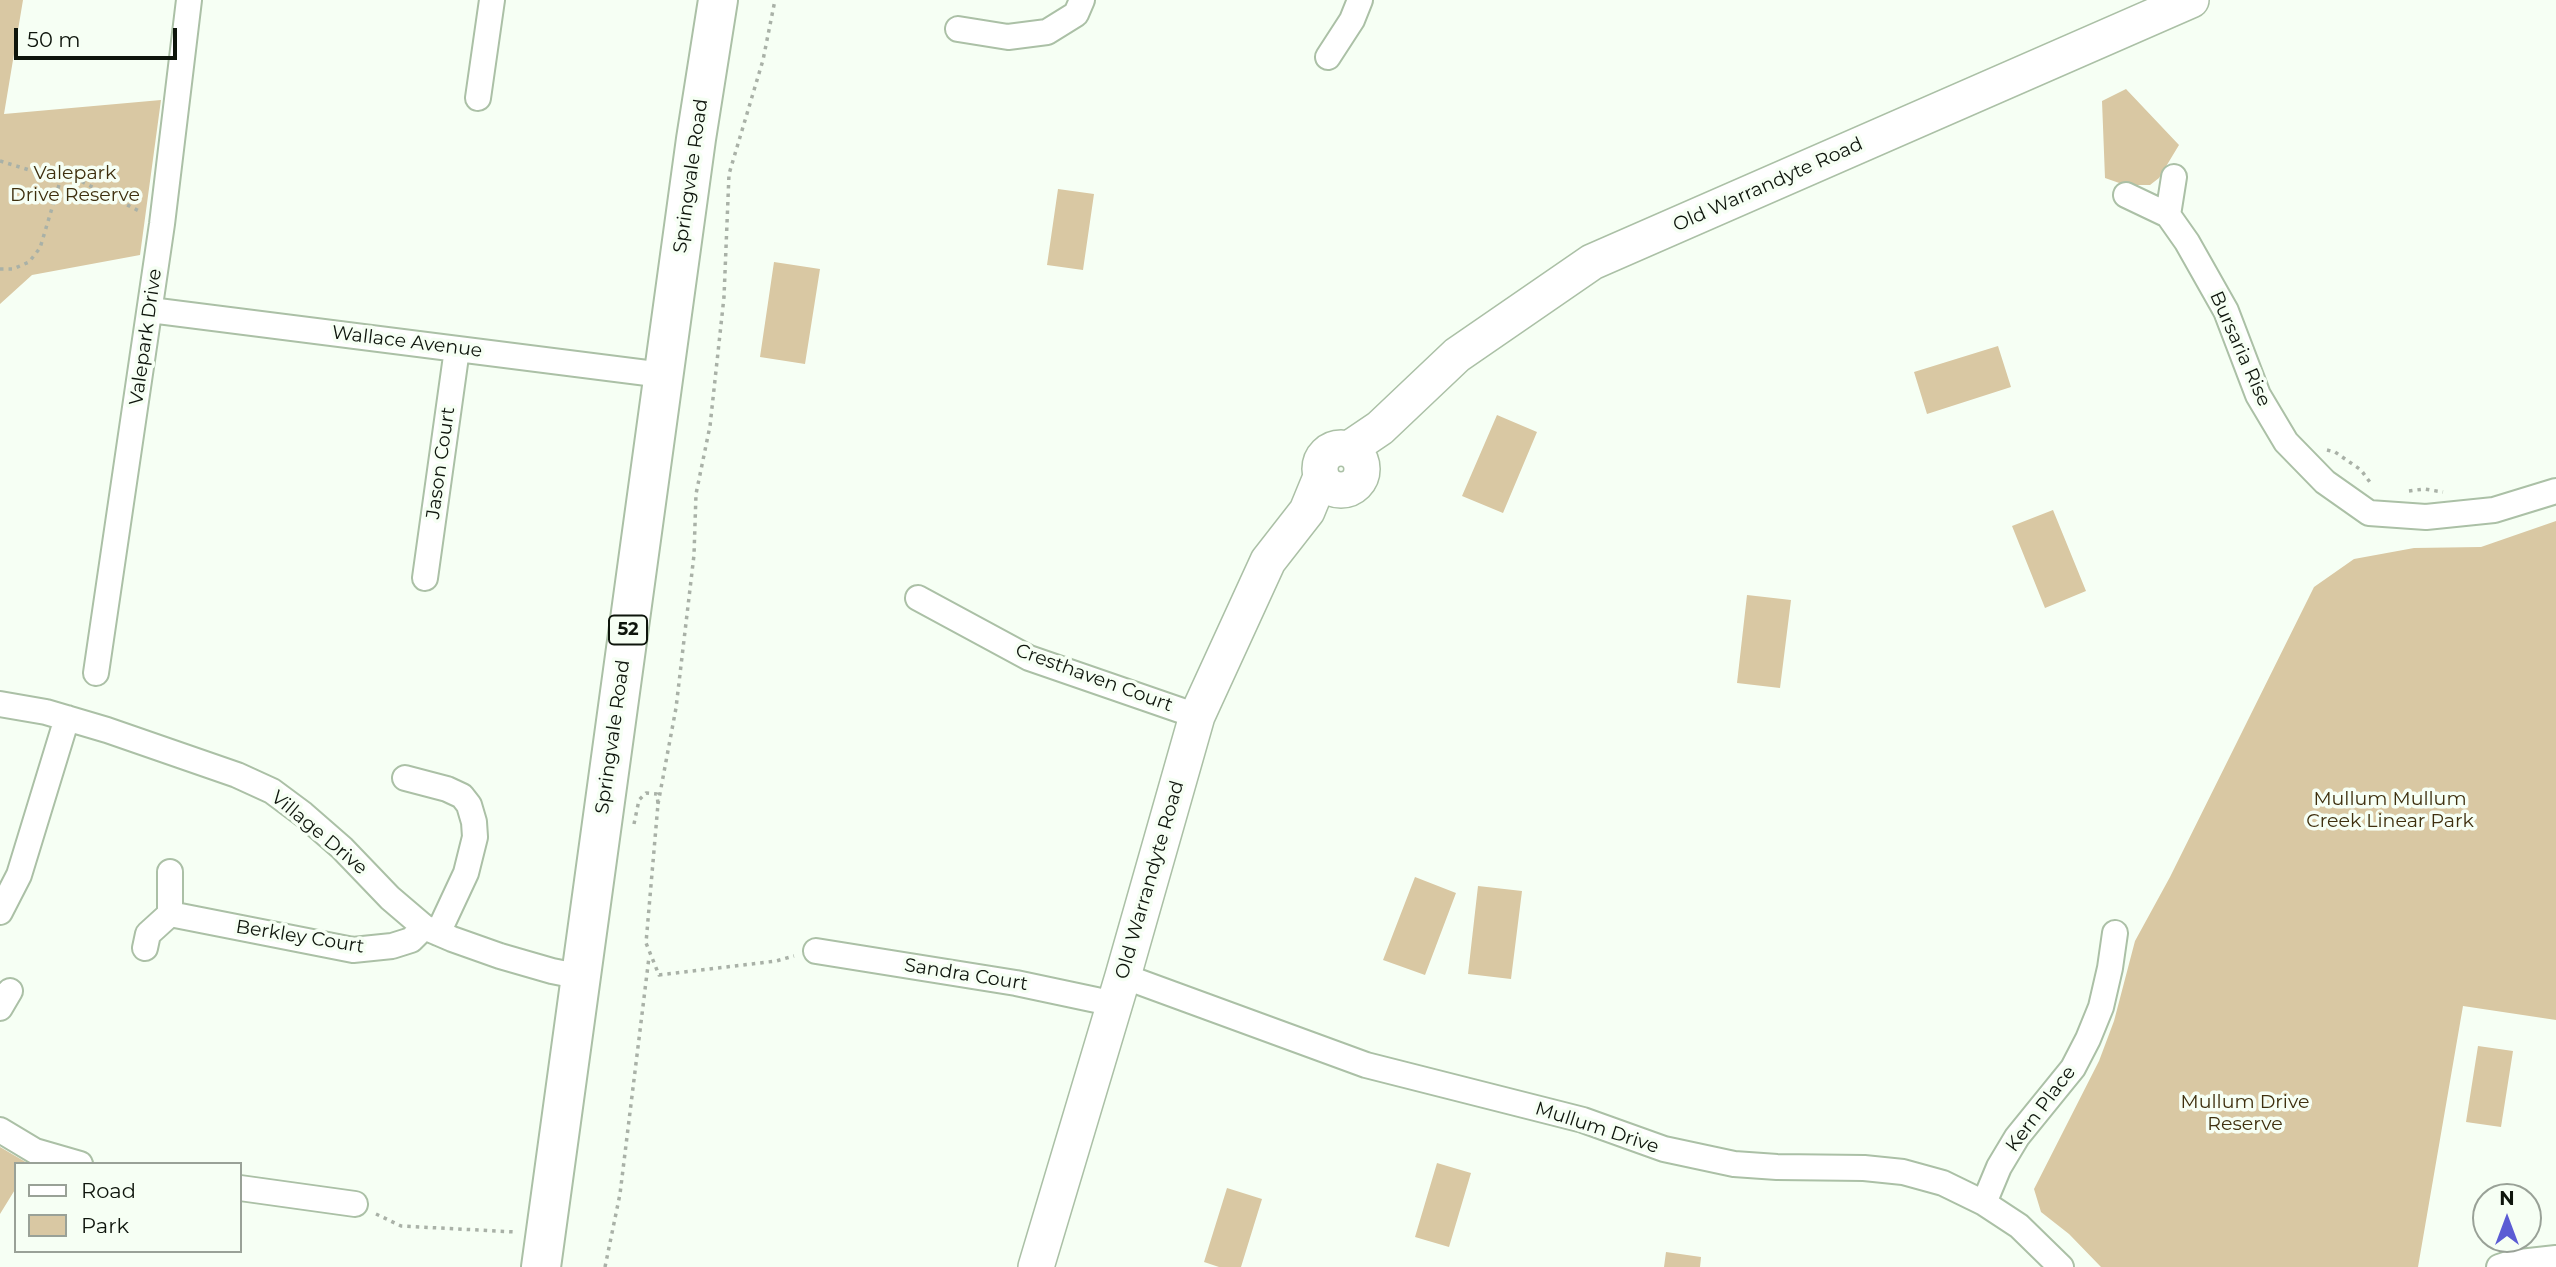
<!DOCTYPE html>
<style>
body{margin:0}
#map{position:relative;width:2556px;height:1267px;overflow:hidden;background:#f6fff4;font-family:Montserrat,sans-serif}
canvas{display:block}
.legend{position:absolute;left:14px;top:1162px;width:228px;height:91px;box-sizing:border-box;background:#f6fff4;border:2px solid #99a197;margin:0;padding:9px 12px;list-style:none;font-size:21px;color:#0e150c}
.legend li{display:flex;align-items:center;gap:14px;height:35px}
.legend b{width:35px;border:2px solid #99a197}
.north{position:absolute;left:2472px;top:1183px;width:70px;height:70px;box-sizing:border-box;background:#f6fff4;border:2px solid #99a197;border-radius:50%;rotate:0deg;font-size:19px;font-weight:700;line-height:28px;text-align:center;color:#0e150c}
.north::after{content:'';display:block;margin:auto;width:24px;height:32px;background:#5b5cd4;clip-path:polygon(50% 0,100% 100%,50% 72%,0 100%)}
.scale{position:absolute;left:14px;top:28px;width:163px;height:32px;box-sizing:border-box;border:4px solid #0e150c;border-top:0;padding-left:9px;font-size:21px;line-height:24px;white-space:nowrap;color:#0e150c;-webkit-text-stroke:5px #f6fff4;paint-order:stroke}
</style>
<div id="map">
<canvas width="2556" height="1267"></canvas>
<ul class="legend">
<li><b style="height:9px;background:#fff"></b>Road</li>
<li><b style="height:19px;background:#d9c8a3"></b>Park</li>
</ul>
<div class="north">N</div>
<div class="scale">50 m</div>
</div>
<script>
const ctx = document.querySelector('canvas').getContext('2d');
ctx.lineJoin = 'round';
function fill(path, color) { ctx.fillStyle = color; ctx.fill(path, 'evenodd'); }
const poly = rows => new Path2D(rows.map(r => 'M' + r).join(''));
function strokePath(path, color, width, dash) { ctx.strokeStyle = color; ctx.lineWidth = width; ctx.lineCap = dash ? 'butt' : 'round'; ctx.setLineDash(dash || []); ctx.stroke(path); }
function label(font, color, halo, rows, align = 'center') {
  ctx.font = font + ' Montserrat,sans-serif'; ctx.lineWidth = 7; ctx.setLineDash([]); ctx.textBaseline = 'middle'; ctx.strokeStyle = halo; ctx.fillStyle = color; for (const [text, x, y, turn = 0] of rows) {
    ctx.save(); ctx.translate(x, y); ctx.rotate((+turn || 0) * Math.PI / 180); ctx.textAlign = isNaN(turn) ? turn : align; if (halo) ctx.strokeText(text, 0, 0); ctx.fillText(text, 0, 0); ctx.restore();
  }
}
fill(poly([
 [0,0,23,0,4,114,161,100,140,255,32,275,0,304],
 [2126,89,2179,145,2159,178,2150,185,2125,185,2105,178,2102,101],
 [1058,189,1094,194,1083,270,1047,265],
 [774,262,820,269,805,364,760,357],
 [1998,346,2011,387,1927,414,1914,372],
 [1497,415,1537,432,1503,513,1462,496],
 [2053,510,2086,591,2045,608,2012,526],
 [2556,521,2556,1020,2463,1006,2418,1267,2101,1267,2069,1234,2041,1212,2034,1189,2099,1061,2114,1021,2135,941,2170,877,2314,587,2354,559,2414,548,2481,547],
 [1747,595,1791,600,1780,688,1737,683],
 [1415,877,1456,893,1425,975,1383,960],
 [1478,886,1522,891,1511,979,1468,974],
 [2478,1046,2513,1051,2501,1127,2466,1122],
 [0,1147,29,1164,16,1164,16,1188,0,1214],
 [1437,1163,1471,1173,1449,1247,1415,1237],
 [1227,1188,1262,1199,1241,1267,1219,1267,1204,1262],
 [1666,1252,1701,1257,1700,1267,1664,1267]
]), '#d9c8a3');
const minor = poly([
 [958,29,1008,37,1047,32,1076,14,1082,0],
 [1328,57,1352,20,1360,0],
 [478,98,492,0],
 [2126,195,2168,215,2174,177],
 [2168,215,2187,242,2226,311,2258,395,2286,442,2325,482,2369,513,2426,517,2494,510,2556,491],
 [150,310,663,375],
 [425,578,457,349],
 [918,598,1029,658,1197,716],
 [96,673,162,224,189,0],
 [0,704,46,712,107,730,237,775,272,791,303,814,342,848,390,898,424,927,452,939,500,956,552,971,582,977],
 [405,778,447,789,462,796,469,805,474,822,475,837,466,873,438,933],
 [0,912,19,875,67,718],
 [170,914,353,950,392,946,411,940,424,927],
 [145,948,148,934,170,914,170,872],
 [816,951,1016,983,1115,1004],
 [1123,976,1366,1065,1583,1120,1664,1149,1734,1164,1777,1167,1864,1168,1903,1172,1943,1183,1984,1203,2019,1226,2061,1267],
 [0,1008,10,991],
 [0,1130,35,1151,80,1164],
 [240,1188,355,1204],
 [1984,1203,1999,1167,2017,1137,2073,1068,2088,1039,2101,1007,2110,968,2115,933],
 [2499,1267,2511,1263,2556,1258]
]);
const secondary = poly([
 '1320 469a21 21 0 1 1 42 0a21 21 0 1 1-42 0Z',
 [1349,449,1380,428,1457,355,1592,262,2191,0],
 [1036,1267,1123,976,1197,716,1268,561,1307,511,1321,477]
]);
const primary = poly([
 [541,1267,696,139,718,0]
]);
strokePath(minor, '#abc0a6', 28);
strokePath(secondary, '#abc0a6', 38);
strokePath(primary, '#abc0a6', 42);
strokePath(poly([
 [0,161,36,172,71,176,141,212],
 [0,269,13,269,29,262,40,248,62,175],
 [2327,450,2335,452,2361,470,2372,485],
 [2409,491,2424,489,2443,492],
 [658,804,676,708,694,555,696,494,710,426,724,297,729,174,763,60,775,0],
 [634,824,639,800,646,793,657,794,658,804,646,943,659,975,776,961,794,956],
 [376,1214,401,1226,516,1232],
 [605,1267,620,1194,649,957]
]), '#a9b1a7', 3.5, [3.5, 5]);
strokePath(minor, '#fff', 24);
strokePath(secondary, '#fff', 35);
strokePath(primary, '#fff', 38);
for (const [x, y, w] of [
 [628,630,38]
]) { const box = new Path2D(); box.roundRect(x - w / 2, y - 14.5, w, 29, 5); ctx.fillStyle = '#f6fff4'; ctx.fill(box); strokePath(box, '#0e150c', 2); }
label('bold 18px', '#0e150c', null, [
 ["52",628,630]
]);
label('19px', '#3e2f0e', '#f6fff4', [
 ["Valepark",75,173],
 ["Drive Reserve",75,195],
 ["Mullum Mullum",2390,799],
 ["Creek Linear Park",2390,821],
 ["Mullum Drive",2245,1102],
 ["Reserve",2245,1124]
]);
label('19px', '#0e150c', '#f6fff4', [
 ["Springvale Road",691,176,-82],
 ["Old Warrandyte Road",1768,185,-24],
 ["Valepark Drive",146,337,-82],
 ["Wallace Avenue",407,342,7],
 ["Bursaria Rise",2240,349,66],
 ["Jason Court",441,463,-82],
 ["Cresthaven Court",1094,678,20],
 ["Springvale Road",613,737,-82],
 ["Village Drive",319,833,40],
 ["Old Warrandyte Road",1150,880,-74],
 ["Berkley Court",300,937,9],
 ["Sandra Court",966,975,9],
 ["Kern Place",2041,1109,-53],
 ["Mullum Drive",1597,1128,18]
]);
</script>
